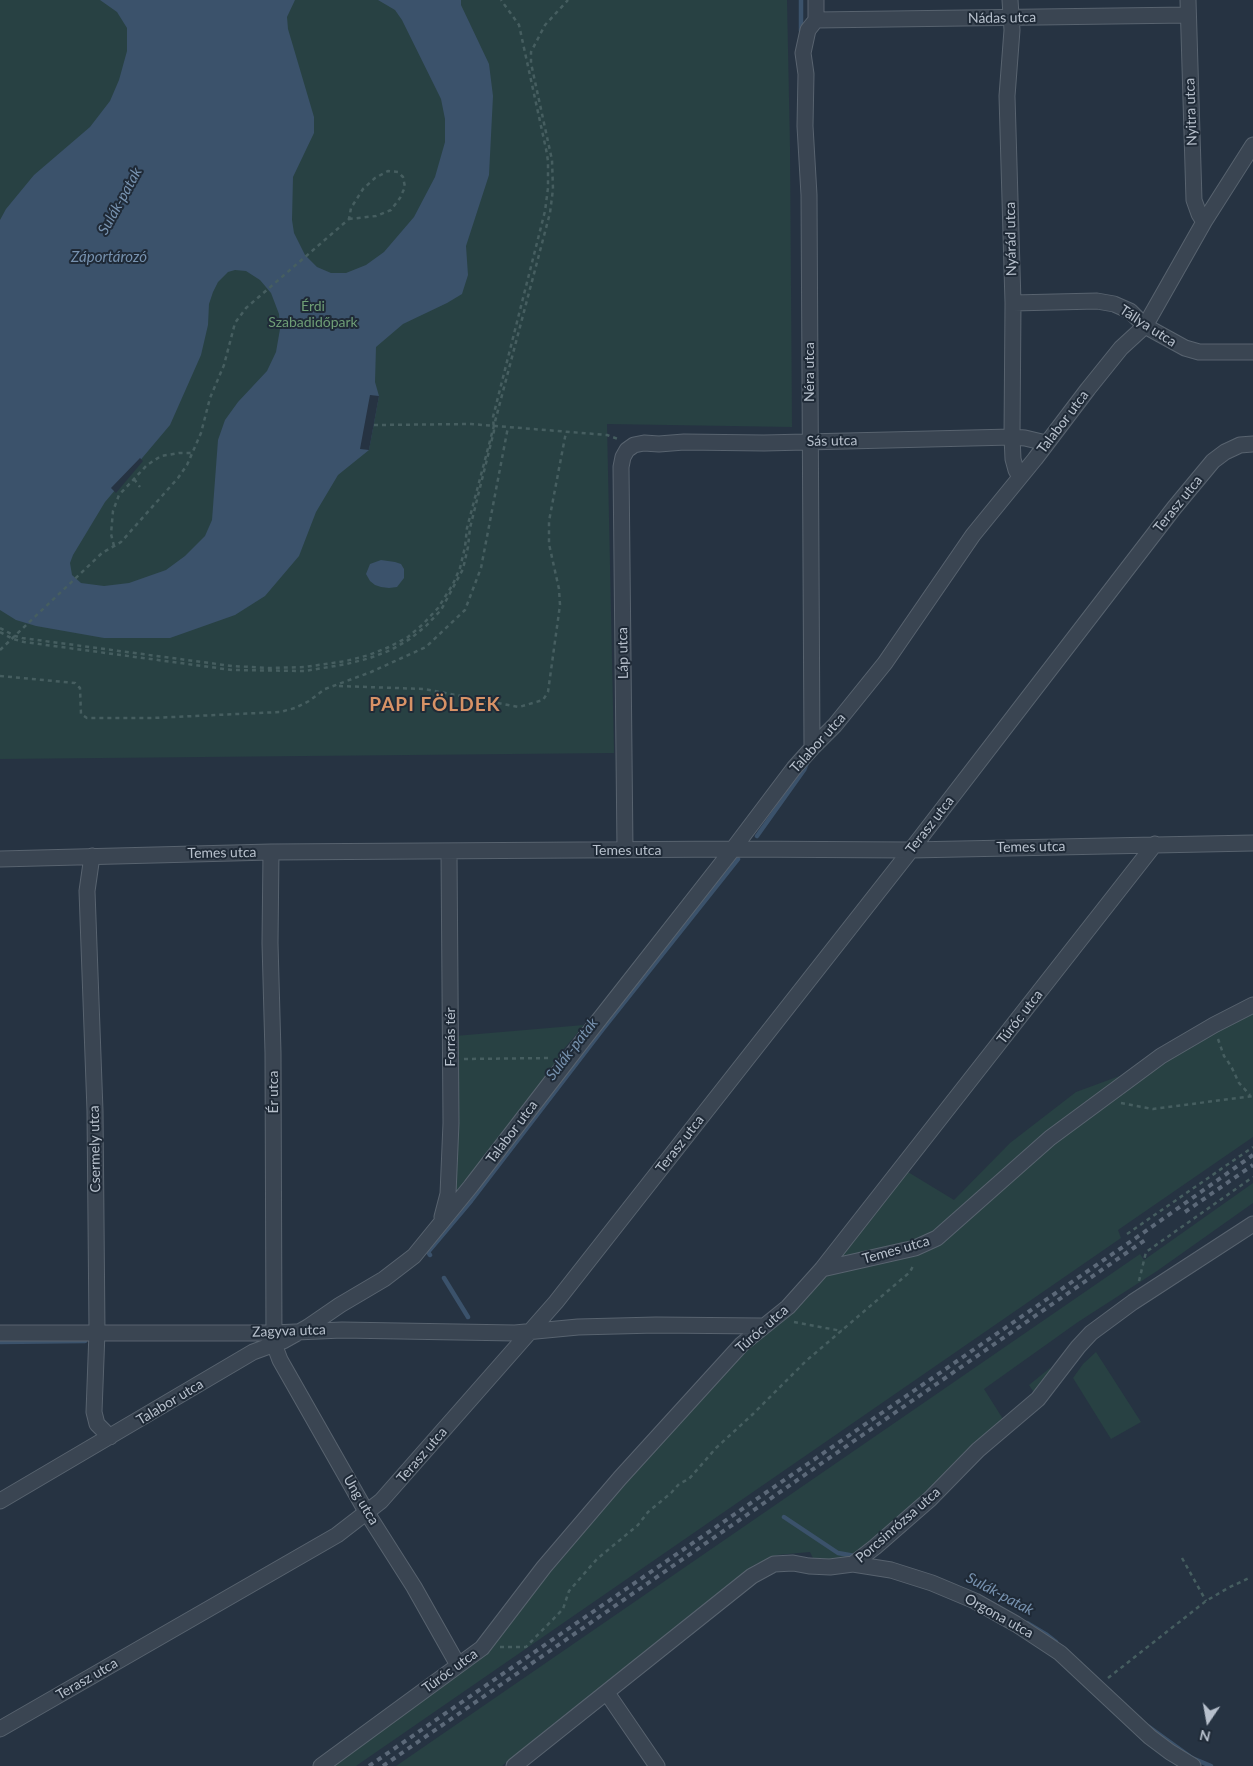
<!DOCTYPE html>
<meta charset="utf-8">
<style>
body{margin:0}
#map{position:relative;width:1253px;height:1766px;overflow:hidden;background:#263342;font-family:Lato,sans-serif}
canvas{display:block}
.north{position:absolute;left:1183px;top:1696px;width:50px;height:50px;-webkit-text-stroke:4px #1f2a37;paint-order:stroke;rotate:192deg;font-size:14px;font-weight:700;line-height:20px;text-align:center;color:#b7c0cc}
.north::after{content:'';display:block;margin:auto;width:18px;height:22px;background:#b7c0cc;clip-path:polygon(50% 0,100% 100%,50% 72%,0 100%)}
</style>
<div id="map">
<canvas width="1253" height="1766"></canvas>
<div class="north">N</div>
</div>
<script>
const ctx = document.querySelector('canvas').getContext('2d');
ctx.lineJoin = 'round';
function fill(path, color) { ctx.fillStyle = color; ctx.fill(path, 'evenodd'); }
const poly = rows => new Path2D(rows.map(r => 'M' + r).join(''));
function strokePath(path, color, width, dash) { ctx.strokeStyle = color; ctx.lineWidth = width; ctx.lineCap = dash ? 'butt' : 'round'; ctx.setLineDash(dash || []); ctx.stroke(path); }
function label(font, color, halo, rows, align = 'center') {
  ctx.font = font + ' Lato,sans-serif'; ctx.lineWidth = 4; ctx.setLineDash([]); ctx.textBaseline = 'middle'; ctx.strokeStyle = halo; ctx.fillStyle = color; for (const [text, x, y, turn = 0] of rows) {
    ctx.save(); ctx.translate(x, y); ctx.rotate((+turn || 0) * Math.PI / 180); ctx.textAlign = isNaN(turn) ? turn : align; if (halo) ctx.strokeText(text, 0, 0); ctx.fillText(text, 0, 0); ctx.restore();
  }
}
fill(poly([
 [0,0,787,0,790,147,792,427,607,424,614,753,0,759],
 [1253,999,1253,1137,1118,1230,1121,1238,356,1766,331,1766,477,1660,600,1509,748,1347,780,1324,908,1172,954,1200,1010,1143,1076,1092,1125,1074],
 [584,1025,563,1050,574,1063,450,1204,455,1036],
 [1253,1183,1253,1203,1157,1271,1078,1322,984,1389,1003,1419,1035,1394,1029,1385,1050,1368,1053,1373,1031,1403,975,1447,934,1491,940,1497,877,1553,854,1569,821,1574,810,1552,777,1555,754,1565,675,1627,624,1670,609,1685,567,1713,502,1766,396,1766,1140,1254,1144,1260],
 [1096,1352,1141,1422,1111,1439,1073,1378,1083,1364]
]), '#284143');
fill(poly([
 [100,0,295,0,287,17,288,29,314,117,314,133,293,177,292,220,294,233,305,255,317,267,331,273,346,273,366,265,384,252,414,217,435,177,445,142,445,119,441,99,402,20,395,10,378,0,461,0,461,5,489,64,493,96,489,175,466,246,468,275,462,294,447,303,403,324,376,347,375,382,379,396,369,450,338,475,316,512,299,556,265,596,235,615,170,638,104,638,36,626,16,620,0,610,0,220,6,209,34,175,90,127,110,101,119,80,127,51,127,28,117,12],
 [235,270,246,271,260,280,271,293,279,314,280,329,276,352,267,371,238,402,225,420,218,440,212,520,205,536,185,556,166,570,129,583,104,586,81,583,72,575,70,563,73,555,105,502,170,425,201,355,208,325,209,304,213,292,218,282,228,272],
 [381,560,395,562,401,564,404,569,404,578,397,587,389,588,381,587,375,585,370,581,366,574,370,564]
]), '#3b526b');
fill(poly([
 [370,395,379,396,369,450,360,449],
 [140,458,143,461,116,493,111,488]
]), '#263342');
strokePath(poly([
 [801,0,801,31],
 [757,836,804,770,807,763],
 [430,1255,428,1252,471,1201,603,1029,738,859],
 [444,1278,468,1317],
 [0,1342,85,1341],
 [784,1517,838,1553,855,1556],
 [1027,1623,1047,1635,1056,1642],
 [1149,1727,1192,1758,1211,1766]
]), '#3b526b', 4.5);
const minor = poly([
 [1010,0,1012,30,1007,96,1013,303,1012,437,1013,459,1016,470,1020,477],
 [1188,0,1194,200,1199,214,1204,222],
 [816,20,1188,15],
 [1013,303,1097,301,1114,304,1130,311,1145,326,1185,348,1199,352,1253,352],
 [812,748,809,195,805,126,806,74,803,53,808,30,816,20,816,0],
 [625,850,621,467,623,457,627,450,634,445,644,443,659,444,684,442,764,443,1012,437,1025,438,1046,443],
 [271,852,270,943,273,1053,274,1344,280,1360,367,1513,414,1587,458,1665],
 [92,856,87,891,95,1111,97,1332,94,1412,97,1424,110,1437],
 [0,859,271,852,733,849,911,850,1253,843],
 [442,1217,448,1194,451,1123,449,852],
 [822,1269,915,1248,937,1238,1050,1138,1161,1056,1214,1025,1253,1005],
 [0,1333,273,1333,342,1330,515,1333,578,1327,656,1325,763,1326],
 [0,1501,253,1352,283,1341,308,1327,340,1305,384,1279,414,1256,471,1186,584,1039,733,849,794,768,812,748,835,725,885,663,973,535,1035,459,1088,389,1121,348,1145,326,1204,222,1253,145],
 [853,1564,891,1570,932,1583,975,1601,1016,1624,1060,1653,1150,1737,1170,1752,1193,1766],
 [607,1693,657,1766],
 [0,1729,337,1535,381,1501,556,1302,911,850,1174,508,1213,461,1225,452,1240,445,1253,444],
 [321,1766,482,1648,544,1567,620,1478,742,1344,788,1307,822,1269,1155,844],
 [514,1766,752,1576,774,1564,793,1563,809,1566,830,1567,853,1564,875,1547,930,1499,978,1450,1038,1399,1078,1347,1091,1333,1133,1302,1253,1224]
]);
strokePath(minor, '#58636f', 17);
strokePath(poly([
 [374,425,471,424,607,435,618,439],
 [134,479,140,487],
 [114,546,111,534,113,511,119,495,147,465,161,456,179,453,193,453],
 [0,628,15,636,22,638,232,666,270,668,305,667,346,661,369,655,389,647,408,637,423,624,438,608,453,584,460,568,465,547,467,528,550,213,553,189,552,160,531,63,531,52,545,25,568,0],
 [0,632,13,639,24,642,232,670,305,671,347,664,370,658,391,650,410,639,426,626,441,610,463,569,468,547,470,528,494,431,493,417,545,211,548,188,548,161,546,149,519,25,501,0],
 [0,650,102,553,121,542,178,478,187,465,201,433,210,398,224,365,235,323,246,308,349,219,351,208,363,189,375,178,388,171,398,172,403,177,405,187,400,198,391,210,376,216,349,219],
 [0,676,75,683,80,688,81,714,87,718,152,718,280,712,295,708,309,701,325,689,371,672,426,647,465,610,481,568,508,427],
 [339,686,424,689,519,707,543,700,548,692,560,605,559,589,549,544,549,521,566,432],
 [1218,1039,1224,1056,1231,1066,1239,1083,1250,1095],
 [464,1059,551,1058],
 [1121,1103,1153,1109,1253,1096],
 [1127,1234,1253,1147],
 [1139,1281,1146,1252,1253,1177],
 [794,1322,842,1331],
 [1182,1558,1206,1601],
 [500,1647,526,1647,563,1609,569,1591,597,1559,638,1525,648,1512,671,1493,679,1484,689,1479,716,1448,753,1414,806,1361,910,1272,914,1264],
 [1108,1678,1206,1601,1228,1588,1251,1577]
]), '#465e60', 2.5, [4, 4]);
strokePath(minor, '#3a4552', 15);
strokePath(poly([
 [1185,1212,1253,1165],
 [369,1766,1143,1233,1253,1155],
 [383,1766,1148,1238]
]), '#5c6979', 4, [5, 5]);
label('14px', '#b7c0cc', '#1f2a37', [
 ["Nádas utca",1002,18,-1],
 ["Nyitra utca",1191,112,-92],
 ["Nyárád utca",1011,239,-91],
 ["Tállya utca",1148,326,33],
 ["Néra utca",809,372,-90],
 ["Talabor utca",1063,422,-53],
 ["Sás utca",832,441,-1],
 ["Terasz utca",1178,504,-51],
 ["Láp utca",623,653,-91],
 ["Talabor utca",818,743,-48],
 ["Terasz utca",930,825,-52],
 ["Temes utca",1031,847,-1],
 ["Temes utca",627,850],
 ["Temes utca",222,853,-1],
 ["Túróc utca",1020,1017,-52],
 ["Forrás tér",450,1037,-90],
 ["Ér utca",273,1092,-90],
 ["Talabor utca",512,1132,-53],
 ["Terasz utca",680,1144,-52],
 ["Csermely utca",95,1149,-91],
 ["Temes utca",896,1250,-16],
 ["Túróc utca",762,1329,-41],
 ["Zagyva utca",289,1331,-2],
 ["Talabor utca",170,1402,-31],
 ["Terasz utca",422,1455,-49],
 ["Ung utca",361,1500,59],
 ["Porcsinrózsa utca",898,1525,-41],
 ["Orgona utca",999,1616,29],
 ["Túróc utca",450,1671,-36],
 ["Terasz utca",87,1679,-30]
]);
label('14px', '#6e9d76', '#1f2a37', [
 ["Érdi",313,306],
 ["Szabadidőpark",313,322]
]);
label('italic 15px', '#7792af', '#1f2a37', [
 ["Sulák-patak",120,201,-61],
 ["Záportározó",109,257],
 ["Sulák-patak",572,1049,-52],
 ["Sulák-patak",1000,1594,28]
]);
ctx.letterSpacing = '1px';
label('bold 19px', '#d89266', '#1f2a37', [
 ["PAPI FÖLDEK",435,705]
]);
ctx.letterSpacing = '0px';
</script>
